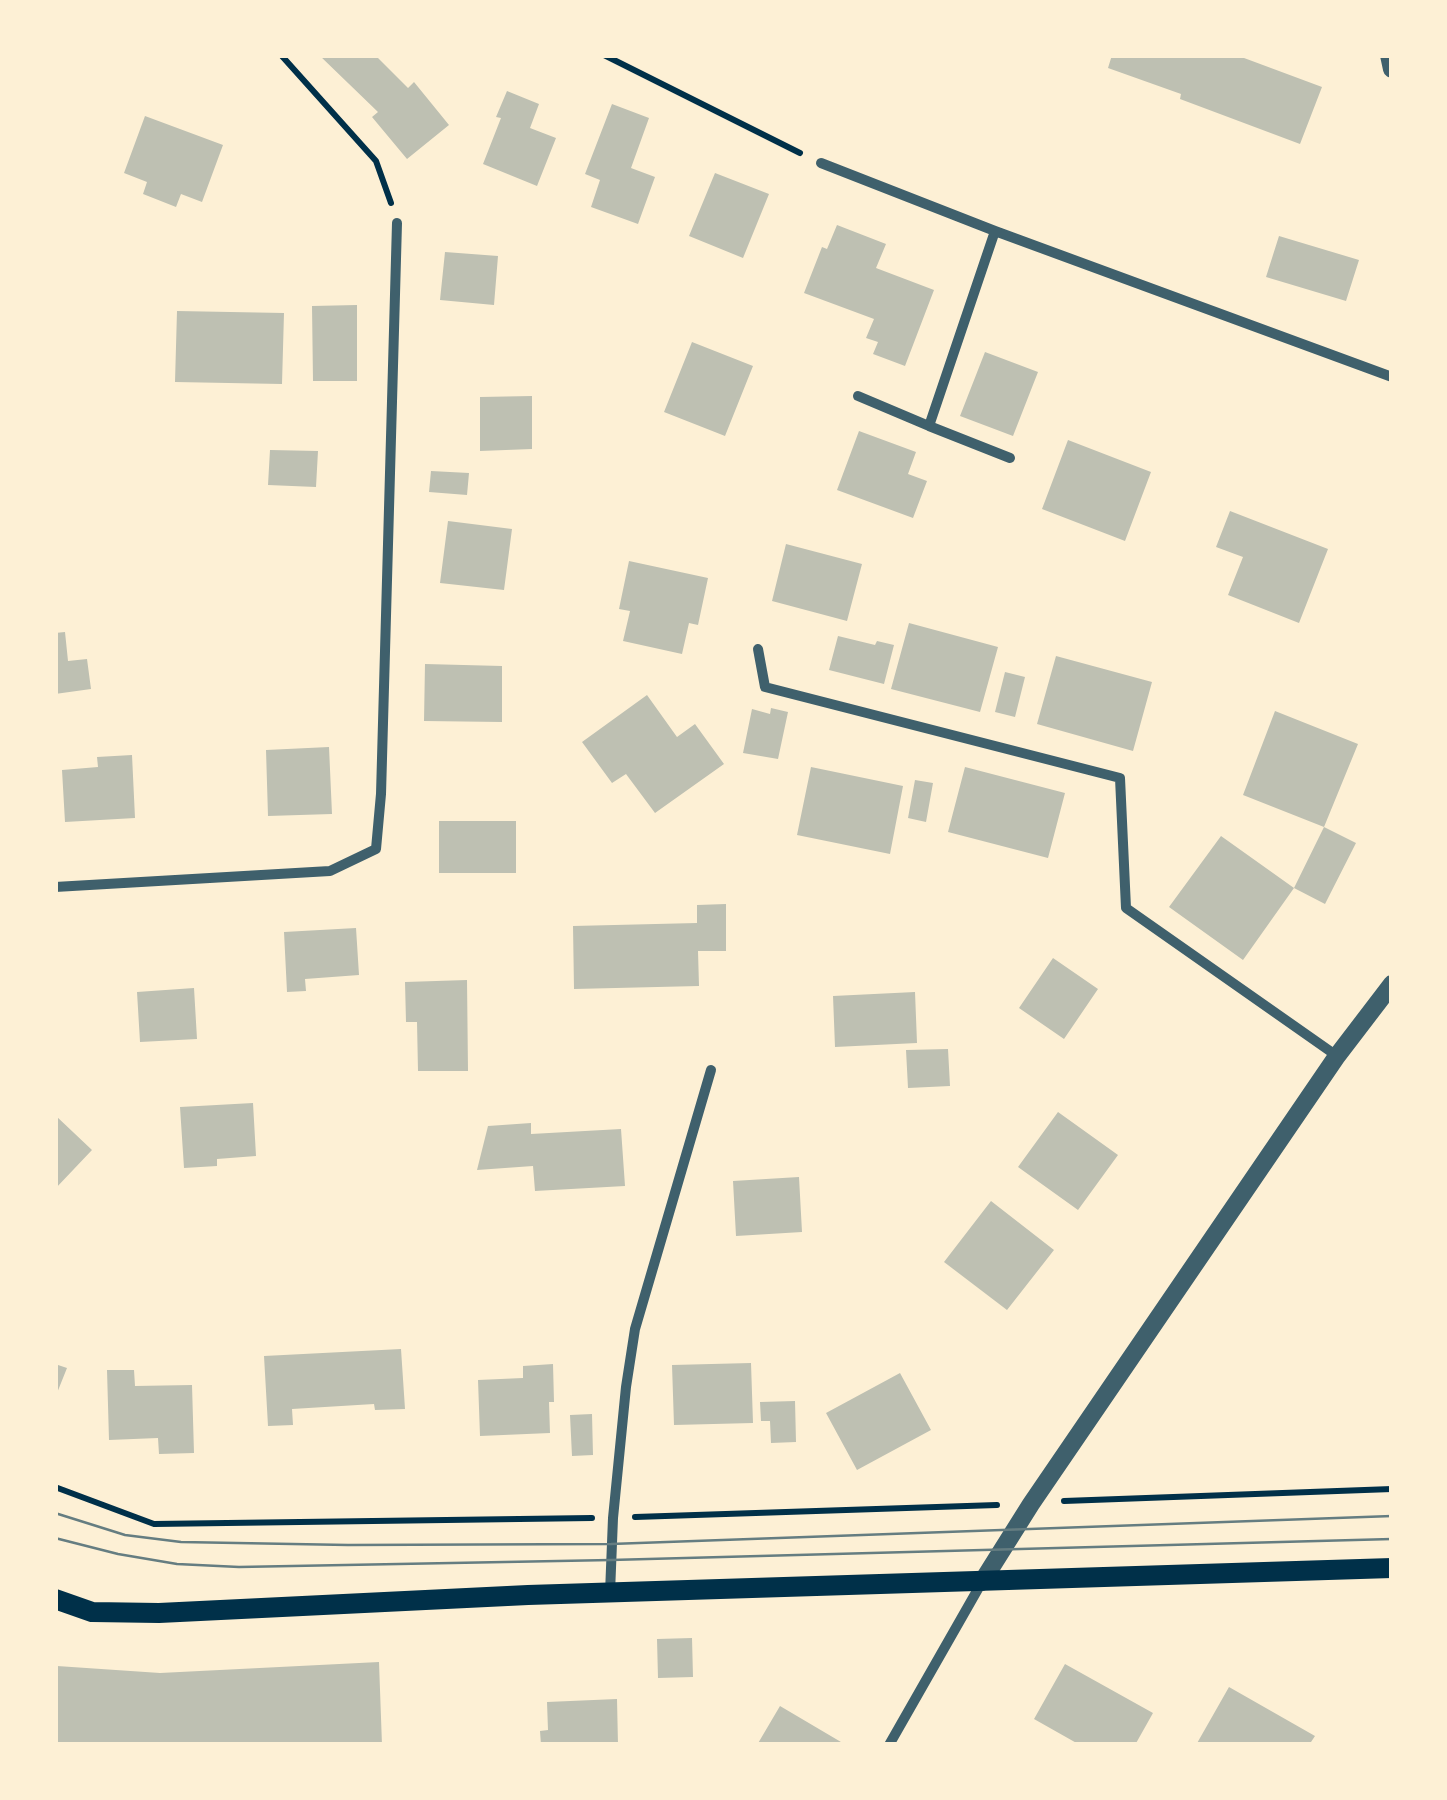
<!DOCTYPE html>
<style>
body{margin:0}
#map{position:relative;width:1447px;height:1800px;overflow:hidden;background:#fdf0d5;font-family:Georgia,serif}
canvas{display:block}
.frame{position:absolute;inset:0;border:58px solid #fdf0d5;pointer-events:none}
</style>
<div id="map">
<canvas width="1447" height="1800"></canvas>
<div class="frame"></div>
</div>
<script>
const ctx = document.querySelector('canvas').getContext('2d');
ctx.lineJoin = 'round';
function fill(path, color) { ctx.fillStyle = color; ctx.fill(path, 'evenodd'); }
const poly = rows => new Path2D(rows.map(r => 'M' + r).join(''));
function strokePath(path, color, width, dash) { ctx.strokeStyle = color; ctx.lineWidth = width; ctx.lineCap = dash ? 'butt' : 'round'; ctx.setLineDash(dash || []); ctx.stroke(path); }
fill(poly([
 [319,55,375,55,408,88,414,82,449,125,407,159,372,117,378,112],
 [1112,55,1236,55,1322,87,1300,144,1180,99,1181,94,1108,68],
 [507,91,539,104,530,128,556,138,537,186,483,164,501,118,496,117],
 [612,104,649,118,631,168,655,177,638,224,591,207,600,180,585,174],
 [145,116,223,145,202,202,181,194,176,207,143,194,147,182,124,173],
 [715,173,769,194,743,258,689,236],
 [837,225,886,244,876,268,934,290,905,366,873,354,878,342,866,338,874,319,804,293,822,247,827,249],
 [1279,236,1359,260,1346,301,1266,277],
 [445,252,498,256,494,305,440,300],
 [357,305,357,381,313,381,312,306],
 [177,311,284,313,282,384,175,382],
 [692,342,753,366,725,436,664,412],
 [985,352,1038,372,1013,436,960,416],
 [532,396,532,449,480,451,480,397],
 [859,431,916,452,908,474,927,481,913,518,837,490],
 [1068,440,1151,472,1125,541,1042,509],
 [270,450,318,451,316,487,268,485],
 [431,471,469,473,467,495,429,492],
 [1230,511,1328,549,1299,623,1228,595,1243,557,1216,547],
 [448,521,512,529,504,590,440,583],
 [786,544,862,564,847,621,772,601],
 [629,561,708,578,698,625,689,623,682,654,623,641,630,611,619,609],
 [909,623,998,647,980,712,891,689],
 [65,632,68,661,87,659,91,689,55,694,55,633],
 [838,636,875,645,877,641,894,645,884,684,829,670],
 [1056,656,1152,682,1133,751,1037,724],
 [425,664,502,666,502,722,424,721],
 [1005,672,1025,677,1015,717,995,712],
 [647,695,677,737,695,724,724,764,655,813,626,774,612,783,582,742],
 [771,708,788,712,778,759,743,753,752,709,770,714],
 [1275,711,1358,744,1324,827,1356,843,1325,904,1294,888,1324,827,1243,795],
 [329,747,332,814,268,816,266,750],
 [132,755,135,818,65,822,62,770,98,767,97,757],
 [811,767,903,786,890,854,797,835],
 [965,767,1065,793,1048,858,948,832],
 [915,780,933,783,926,822,908,818],
 [439,821,516,821,516,873,439,873],
 [1221,836,1294,888,1243,960,1169,907],
 [726,904,726,951,698,951,699,986,574,989,573,926,697,923,697,905],
 [356,928,359,975,305,979,306,991,287,992,284,932],
 [1053,958,1098,989,1064,1039,1019,1008],
 [467,980,468,1071,418,1071,417,1022,406,1022,405,982],
 [194,988,197,1039,140,1042,137,992],
 [915,992,917,1043,835,1047,833,996],
 [948,1049,950,1086,908,1088,906,1050],
 [253,1103,256,1156,217,1159,217,1166,184,1168,180,1107],
 [1058,1112,1118,1155,1078,1210,1018,1167],
 [55,1115,92,1150,55,1189],
 [531,1123,531,1134,621,1129,625,1186,535,1191,533,1166,477,1170,488,1126],
 [799,1177,802,1232,736,1236,733,1181],
 [991,1201,1054,1250,1007,1310,944,1262],
 [401,1349,405,1409,375,1410,374,1404,292,1409,293,1425,268,1426,264,1356],
 [751,1363,753,1423,674,1425,672,1365],
 [55,1364,67,1368,55,1398],
 [553,1364,554,1402,549,1402,550,1433,480,1436,478,1380,523,1378,523,1366],
 [107,1370,134,1370,135,1386,192,1385,194,1453,159,1454,158,1438,109,1440],
 [900,1373,931,1430,857,1470,826,1413],
 [795,1401,796,1442,771,1443,770,1421,761,1421,760,1402],
 [592,1414,593,1455,572,1456,570,1415],
 [692,1638,693,1677,658,1678,657,1639],
 [379,1662,382,1745,55,1745,57,1666,160,1673],
 [1065,1664,1153,1713,1135,1745,1080,1745,1034,1719],
 [1229,1687,1315,1736,1309,1745,1196,1745],
 [617,1699,618,1745,541,1745,540,1731,548,1730,547,1702],
 [780,1706,841,1742,840,1745,757,1745]
]), '#bec0b2');
strokePath(poly([
 [281,55,376,161,391,203],
 [604,55,800,153],
 [55,1487,154,1524,592,1518],
 [1064,1501,1392,1489],
 [635,1517,997,1505]
]), '#003049', 6);
strokePath(poly([
 [821,163,995,231,1392,377],
 [858,396,929,426,995,231],
 [929,426,1010,458],
 [758,649,765,687,1120,778,1126,908,1337,1056],
 [55,887,330,871,376,849,381,794,397,223],
 [610,1593,613,1518,626,1387,635,1329,711,1070],
 [889,1745,982,1582]
]), '#3f606c', 10);
strokePath(poly([
 [1389,55,1392,69],
 [982,1582,1031,1504,1337,1056,1392,984]
]), '#3f606c', 18);
strokePath(poly([
 [55,1599,92,1612,159,1613,528,1595,1392,1568]
]), '#003049', 20);
strokePath(poly([
 [55,1513,125,1535,181,1542,348,1545,611,1544,1392,1516],
 [55,1538,118,1554,177,1564,239,1567,611,1560,1392,1539]
]), '#657d81', 2.5);
</script>
